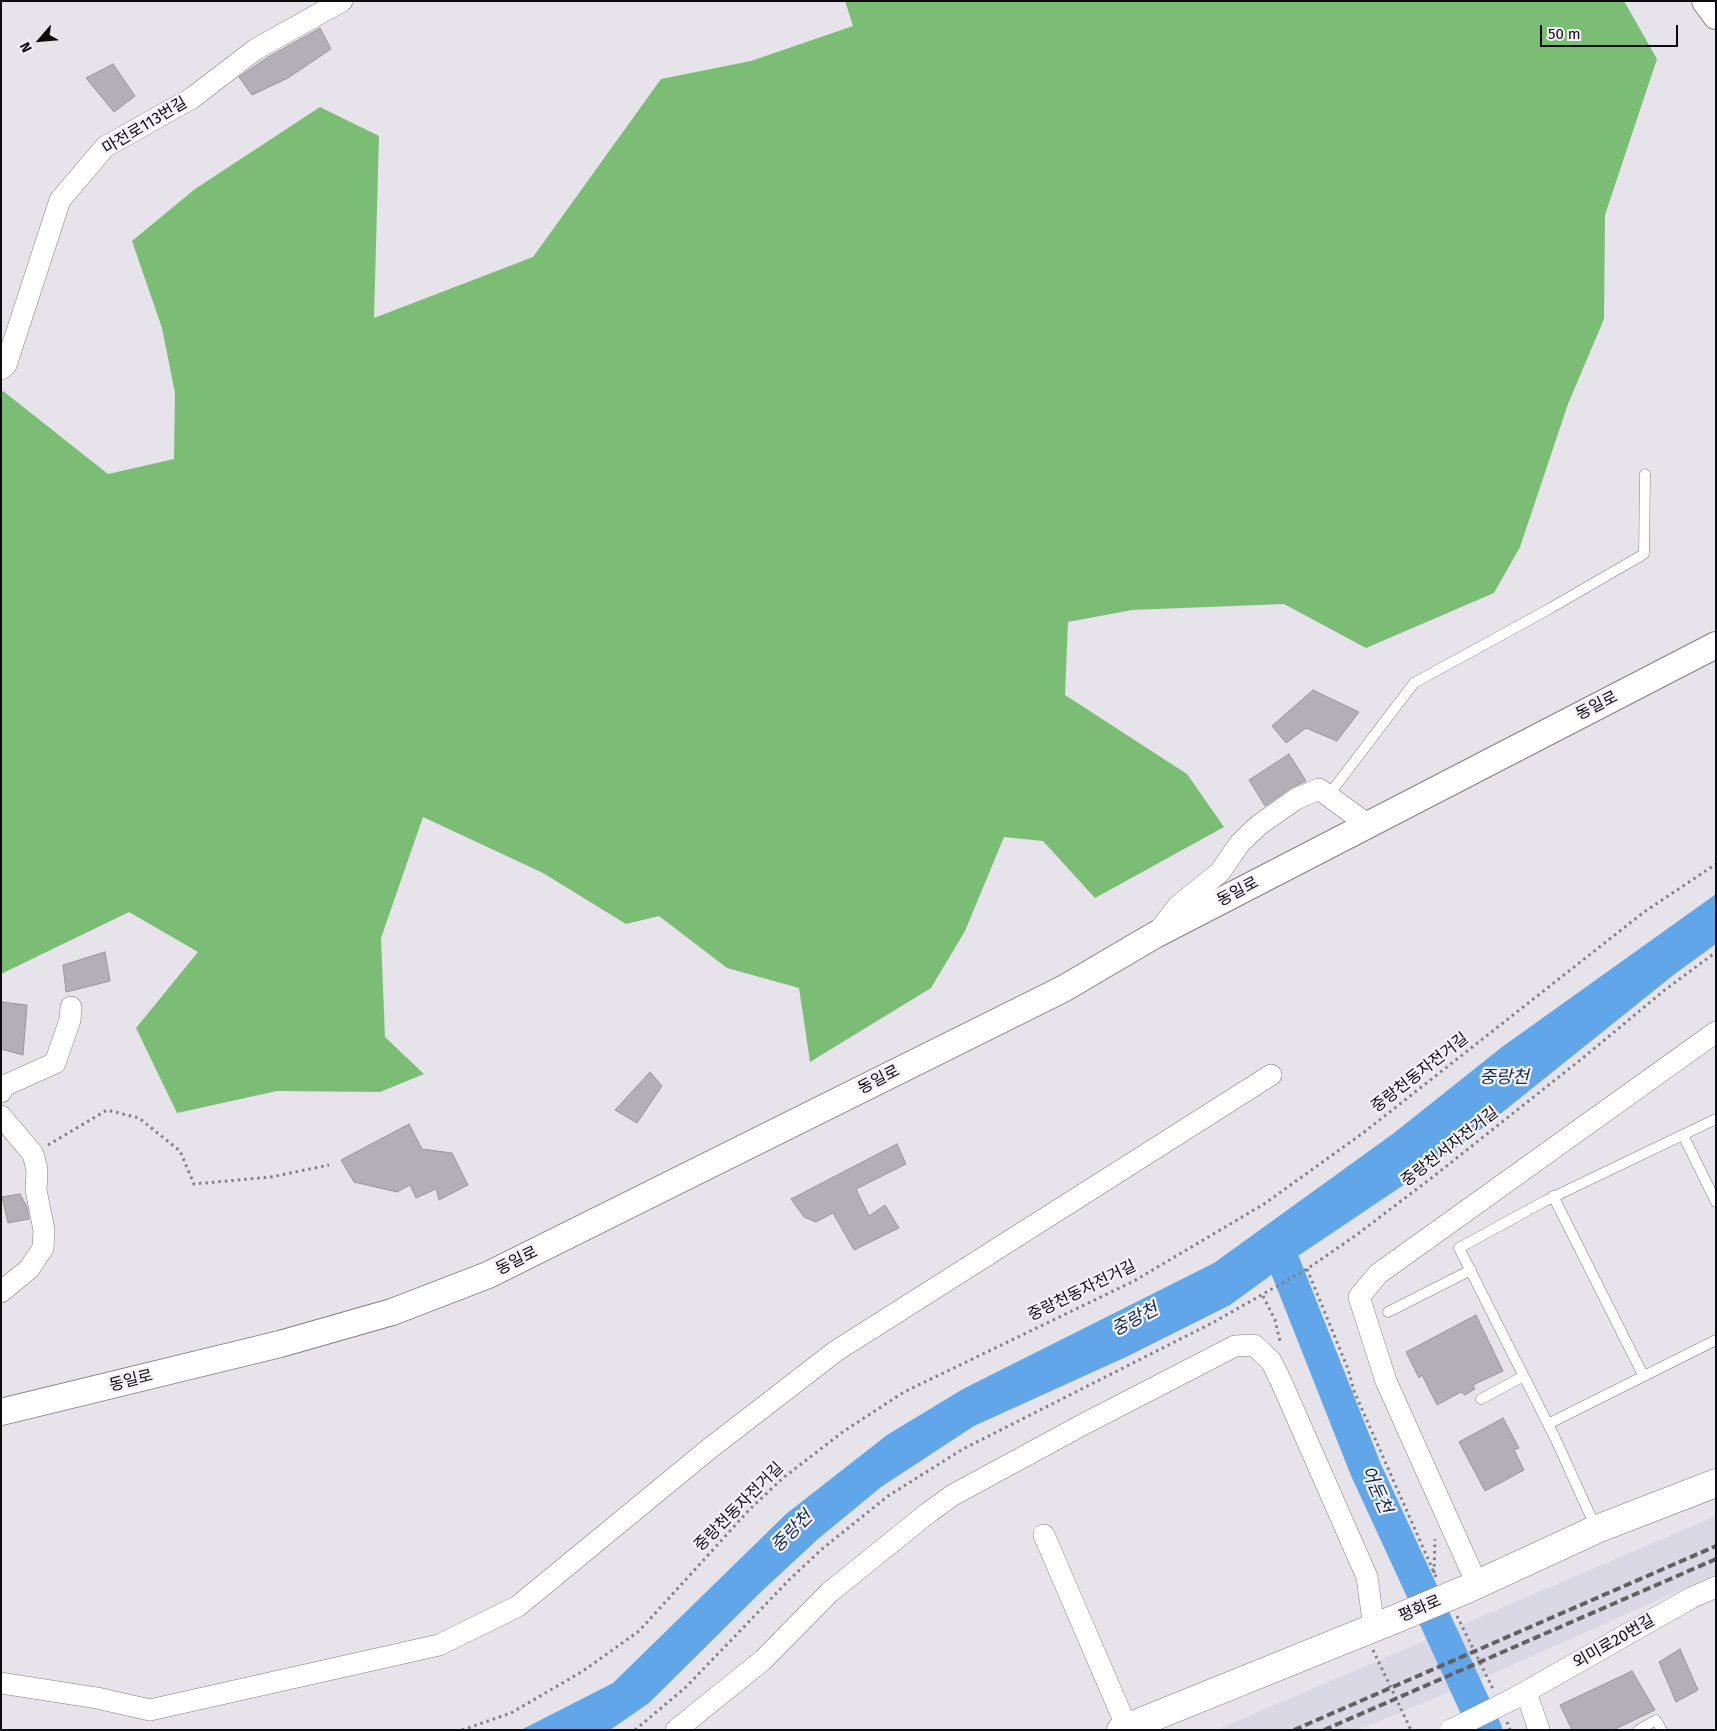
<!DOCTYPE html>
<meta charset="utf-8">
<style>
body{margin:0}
#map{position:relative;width:1717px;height:1731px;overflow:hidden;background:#e6e4ea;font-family:"Fira Sans",sans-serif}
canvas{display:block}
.frame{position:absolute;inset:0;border:2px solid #0c0b0d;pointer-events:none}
.north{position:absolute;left:15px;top:15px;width:50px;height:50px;-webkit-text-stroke:4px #f3f1f7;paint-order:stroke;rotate:243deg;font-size:14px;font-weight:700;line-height:20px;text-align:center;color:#0c0b0d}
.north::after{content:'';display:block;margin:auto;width:18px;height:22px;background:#0c0b0d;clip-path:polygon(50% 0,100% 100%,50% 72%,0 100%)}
.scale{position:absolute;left:1540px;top:25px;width:138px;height:22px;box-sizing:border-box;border:2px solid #0c0b0d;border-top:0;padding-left:6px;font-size:15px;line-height:18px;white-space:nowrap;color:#0c0b0d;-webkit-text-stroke:4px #f3f1f7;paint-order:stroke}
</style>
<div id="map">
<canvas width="1717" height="1731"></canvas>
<div class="frame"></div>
<div class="north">N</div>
<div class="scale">50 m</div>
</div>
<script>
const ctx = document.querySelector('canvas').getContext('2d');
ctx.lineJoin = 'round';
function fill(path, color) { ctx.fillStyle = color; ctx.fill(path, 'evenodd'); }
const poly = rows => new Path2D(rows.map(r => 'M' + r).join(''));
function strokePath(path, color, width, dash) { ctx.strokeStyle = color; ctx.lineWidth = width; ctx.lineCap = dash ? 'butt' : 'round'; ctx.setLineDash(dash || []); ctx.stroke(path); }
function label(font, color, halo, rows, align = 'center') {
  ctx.font = font + ' "Fira Sans","Noto Sans KR",sans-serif'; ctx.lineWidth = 4.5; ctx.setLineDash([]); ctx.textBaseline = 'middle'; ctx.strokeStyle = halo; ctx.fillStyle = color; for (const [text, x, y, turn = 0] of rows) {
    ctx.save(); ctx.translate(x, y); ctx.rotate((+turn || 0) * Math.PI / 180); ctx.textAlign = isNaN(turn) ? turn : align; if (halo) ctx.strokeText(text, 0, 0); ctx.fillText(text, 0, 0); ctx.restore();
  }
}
fill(poly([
 [1716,1516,1716,1574,1499,1671,1358,1730,1216,1730]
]), '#dbd8e5');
fill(poly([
 [845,1,1624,1,1657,59,1605,215,1604,319,1568,404,1520,547,1494,593,1366,648,1284,604,1132,610,1068,622,1065,695,1187,774,1224,827,1095,898,1043,841,1004,837,965,931,931,988,810,1062,799,988,727,968,659,916,626,924,543,873,423,817,381,938,385,1037,424,1074,380,1092,277,1091,177,1113,136,1028,198,952,129,912,1,974,1,393,3,391,108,474,174,459,175,393,162,328,132,241,195,189,320,107,379,136,374,318,533,257,661,79,751,61,853,26]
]), '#7bbd75');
fill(poly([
 [1716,894,1716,944,1676,973,1489,1123,1417,1176,1289,1262,1230,1305,1126,1357,974,1426,881,1487,818,1539,763,1590,649,1703,610,1730,521,1730,613,1683,786,1514,887,1435,963,1389,1214,1263,1394,1133,1502,1047]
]), '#62a6ea');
strokePath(poly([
 [1273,1248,1285,1265,1366,1470,1486,1730]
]), '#62a6ea', 32);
const building = poly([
 [320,28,331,49,288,78,252,95,239,77,268,57,320,28],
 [113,64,135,96,114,112,86,78,113,64],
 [1313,690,1359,712,1337,741,1306,728,1286,743,1272,726,1313,690],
 [1289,754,1306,781,1289,789,1265,806,1249,780,1289,754],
 [105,952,110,981,66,992,63,965,105,952],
 [1,1002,27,1005,23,1055,1,1049,1,1002],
 [650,1072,662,1086,637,1123,615,1110,650,1072],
 [409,1124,422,1149,452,1153,468,1185,439,1200,436,1189,416,1198,410,1185,397,1192,354,1182,341,1160,409,1124],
 [897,1144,906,1164,856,1189,869,1216,885,1205,899,1228,854,1250,833,1213,816,1222,804,1217,791,1199,897,1144],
 [20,1194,27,1207,29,1219,8,1223,2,1197,20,1194],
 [1476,1315,1503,1371,1473,1385,1475,1389,1465,1395,1461,1392,1437,1405,1422,1375,1419,1378,1406,1352,1476,1315],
 [1503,1418,1519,1448,1514,1450,1524,1470,1485,1491,1459,1442,1503,1418],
 [1680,1649,1698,1690,1676,1702,1659,1662,1680,1649],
 [1632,1671,1655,1710,1613,1730,1572,1730,1560,1705,1632,1671]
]);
fill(building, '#b2b0b6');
strokePath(building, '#99979d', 1);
const service = poly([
 [1328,796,1414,683,1549,609,1644,554,1645,474],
 [1683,1135,1716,1202],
 [1553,1196,1643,1375],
 [1388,1312,1471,1270],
 [1481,1399,1524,1376],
 [1548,1424,1716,1340],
 [1596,1528,1555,1438,1459,1248,1545,1201,1716,1119],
 [1638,1730,1656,1720,1662,1730]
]);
const minor = poly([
 [1,369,6,365,60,200,105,147,192,98,256,49,342,1],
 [1158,932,1178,906,1220,872,1240,843,1259,825,1296,799,1319,789,1367,824],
 [1,1092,4,1086,55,1063,70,1020,71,1007],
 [1,1116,33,1154,37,1170,36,1190,44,1230,43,1248,29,1269,1,1292],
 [1044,1535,1128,1730],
 [1477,1584,1386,1381,1359,1297,1378,1274,1716,1032],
 [1,1683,97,1698,150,1710,439,1645,518,1606,709,1449,836,1351,1271,1075],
 [1526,1692,1539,1730],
 [1513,1699,1691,1598,1716,1587],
 [676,1730,763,1660,830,1592,928,1513,953,1495,1084,1424,1235,1346,1254,1345,1271,1361,1280,1379,1367,1577,1374,1628]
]);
const tertiary = poly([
 [1705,1,1716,16],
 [1,1412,280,1344,392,1312,488,1275,1063,989,1155,935,1716,645]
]);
const secondary = poly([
 [1467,1589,1597,1529,1716,1483],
 [1121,1730,1388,1622]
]);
strokePath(service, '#807f84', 11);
strokePath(minor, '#807f84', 22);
strokePath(tertiary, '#807f84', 28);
strokePath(secondary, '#807f84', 29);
strokePath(poly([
 [48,1145,107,1110,139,1118,180,1151,194,1184,271,1177,329,1165],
 [1307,1269,1348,1369,1354,1391,1436,1577],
 [1263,1296,1275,1320,1280,1341],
 [1434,1573,1435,1539],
 [1457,1616,1493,1689],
 [1373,1650,1411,1730],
 [1507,1722,1510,1730],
 [462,1730,511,1713,583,1671,639,1631,750,1509,783,1478,844,1431,904,1392,1134,1281,1264,1204,1363,1133,1644,912,1716,864],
 [635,1730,686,1687,789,1580,822,1549,888,1496,963,1449,1214,1322,1307,1269,1355,1236,1434,1176,1584,1057,1666,989,1716,952]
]), '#828084', 3, [2.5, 4]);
strokePath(service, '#fff', 10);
strokePath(minor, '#fff', 21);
strokePath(tertiary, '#fff', 26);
strokePath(secondary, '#fff', 28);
strokePath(poly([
 [1294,1730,1716,1546],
 [1324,1730,1716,1559]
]), '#626064', 4, [8, 4]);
const minorBridge = poly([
 [1451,1730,1513,1699]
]);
const secondaryBridge = poly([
 [1388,1622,1467,1589]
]);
strokePath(minorBridge, '#807f84', 22, []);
strokePath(secondaryBridge, '#807f84', 29, []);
strokePath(minorBridge, '#fff', 21);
strokePath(secondaryBridge, '#fff', 28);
label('16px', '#0c0b0d', '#f3f1f7', [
 ["마전로113번길",145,126,-31],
 ["동일로",1597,706,-27],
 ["동일로",1238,892,-28],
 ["중랑천동자전거길",1420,1073,-38],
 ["동일로",879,1080,-27],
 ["중랑천서자전거길",1450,1147,-38],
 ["동일로",517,1261,-26],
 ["중랑천동자전거길",1082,1291,-26],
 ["동일로",131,1381,-14],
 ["중랑천동자전거길",739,1507,-45],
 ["평화로",1420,1609,-23],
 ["외미로20번길",1614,1642,-30]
]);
label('italic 18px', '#102c48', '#f3f1f7', [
 ["중랑천",1504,1078],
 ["중랑천",1135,1320,-28],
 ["어둔천",1376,1490,66],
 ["중랑천",792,1532,-45]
]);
</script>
